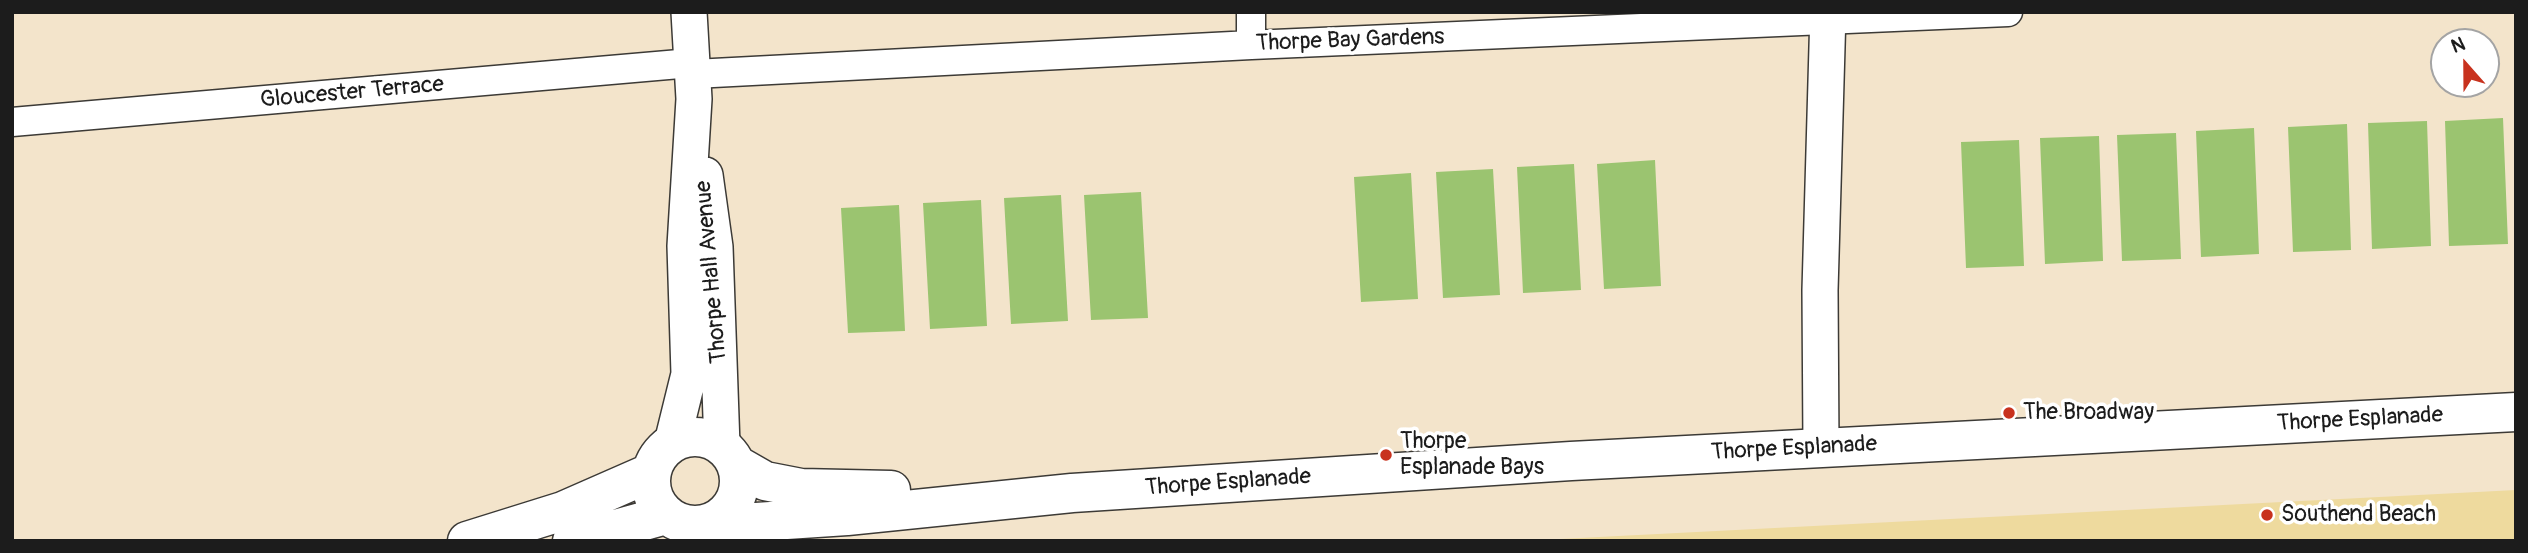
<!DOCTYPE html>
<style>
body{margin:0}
#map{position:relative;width:2528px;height:553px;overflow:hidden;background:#f3e4cb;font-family:Pangolin,sans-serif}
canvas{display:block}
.frame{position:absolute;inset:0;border:14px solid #1c1c1c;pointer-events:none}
.north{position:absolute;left:2430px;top:28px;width:70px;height:70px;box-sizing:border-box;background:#fff;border:2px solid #a4a4a4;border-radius:50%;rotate:339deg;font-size:19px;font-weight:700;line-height:28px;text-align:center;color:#1c1c1c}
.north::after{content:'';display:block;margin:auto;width:24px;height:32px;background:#c8321e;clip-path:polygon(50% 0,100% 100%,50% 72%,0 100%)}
</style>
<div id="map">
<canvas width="2528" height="553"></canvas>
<div class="frame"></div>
<div class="north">N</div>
</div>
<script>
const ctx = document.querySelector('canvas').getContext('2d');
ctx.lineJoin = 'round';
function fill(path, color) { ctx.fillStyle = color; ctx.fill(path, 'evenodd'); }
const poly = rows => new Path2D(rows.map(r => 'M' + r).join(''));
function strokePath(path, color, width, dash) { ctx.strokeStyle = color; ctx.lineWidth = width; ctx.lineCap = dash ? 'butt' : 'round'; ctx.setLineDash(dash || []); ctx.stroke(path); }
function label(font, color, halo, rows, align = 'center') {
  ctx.font = font + ' Pangolin,sans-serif'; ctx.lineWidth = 7; ctx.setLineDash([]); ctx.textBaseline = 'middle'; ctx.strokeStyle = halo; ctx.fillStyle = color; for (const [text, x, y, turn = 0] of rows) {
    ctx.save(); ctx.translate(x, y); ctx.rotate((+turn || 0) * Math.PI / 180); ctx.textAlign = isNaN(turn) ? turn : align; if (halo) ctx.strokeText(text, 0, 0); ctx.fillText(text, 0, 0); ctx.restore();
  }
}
fill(poly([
 [2503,118,2508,244,2449,246,2445,121],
 [2427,121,2431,246,2372,249,2368,123],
 [2347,124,2351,250,2293,252,2288,127],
 [2254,128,2259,254,2201,257,2196,131],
 [2176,133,2181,259,2122,261,2117,135],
 [2099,136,2103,261,2045,264,2040,138],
 [2019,140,2024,266,1966,268,1961,142],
 [1655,160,1661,286,1604,289,1597,164],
 [1574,164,1581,290,1523,293,1517,167],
 [1493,169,1500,295,1443,298,1436,172],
 [1411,173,1418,299,1361,302,1354,177],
 [1141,192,1148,318,1091,320,1084,195],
 [1061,195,1068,321,1011,324,1004,198],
 [981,200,987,326,930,329,923,203],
 [899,205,905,331,848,333,841,208]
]), '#9bc470');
fill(poly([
 [2516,490,2516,541,1521,541]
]), '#eeda9e');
const service = poly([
 [737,495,743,511,751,517]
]);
const minor = poly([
 [1251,45,1251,12],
 [694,74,1251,45,2008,12],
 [12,122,691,63]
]);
const tertiary = poly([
 [705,175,715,247,722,446],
 [672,443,689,374,685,246,694,99,689,12],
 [1821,448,1820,290,1828,12]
]);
const secondary = poly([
 '651 481a44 44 0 1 1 88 0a44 44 0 1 1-88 0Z',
 [737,465,765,481,801,488,891,490],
 [718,520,756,522,847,516,1072,493,1571,461,2516,412],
 [467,541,563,511,652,472],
 [572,541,666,515]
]);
strokePath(service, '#3c3a36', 17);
strokePath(minor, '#3c3a36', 31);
strokePath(tertiary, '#3c3a36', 38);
strokePath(secondary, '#3c3a36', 41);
strokePath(service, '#fff', 14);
strokePath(minor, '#fff', 28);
strokePath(tertiary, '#fff', 35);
strokePath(secondary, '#fff', 38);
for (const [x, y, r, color] of [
 [2009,413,7,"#c8321e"],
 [1386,455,7,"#c8321e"],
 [2267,515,7,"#c8321e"]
]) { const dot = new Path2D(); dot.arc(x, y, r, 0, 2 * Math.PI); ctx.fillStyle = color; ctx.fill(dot); strokePath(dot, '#fff', 2.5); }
label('23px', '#1c1c1c', '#fff', [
 ["Thorpe Bay Gardens",1350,41,-2],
 ["Gloucester Terrace",352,93,-5],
 ["Thorpe Hall Avenue",712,272,-95],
 ["Thorpe Esplanade",2360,420,-3],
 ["Thorpe Esplanade",1794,449,-3],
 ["Thorpe Esplanade",1228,483,-4]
]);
label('23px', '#1c1c1c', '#fff', [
 ["The Broadway",2023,413],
 ["Thorpe",1400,442],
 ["Esplanade Bays",1400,468],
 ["Southend Beach",2281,515]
], 'left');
</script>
